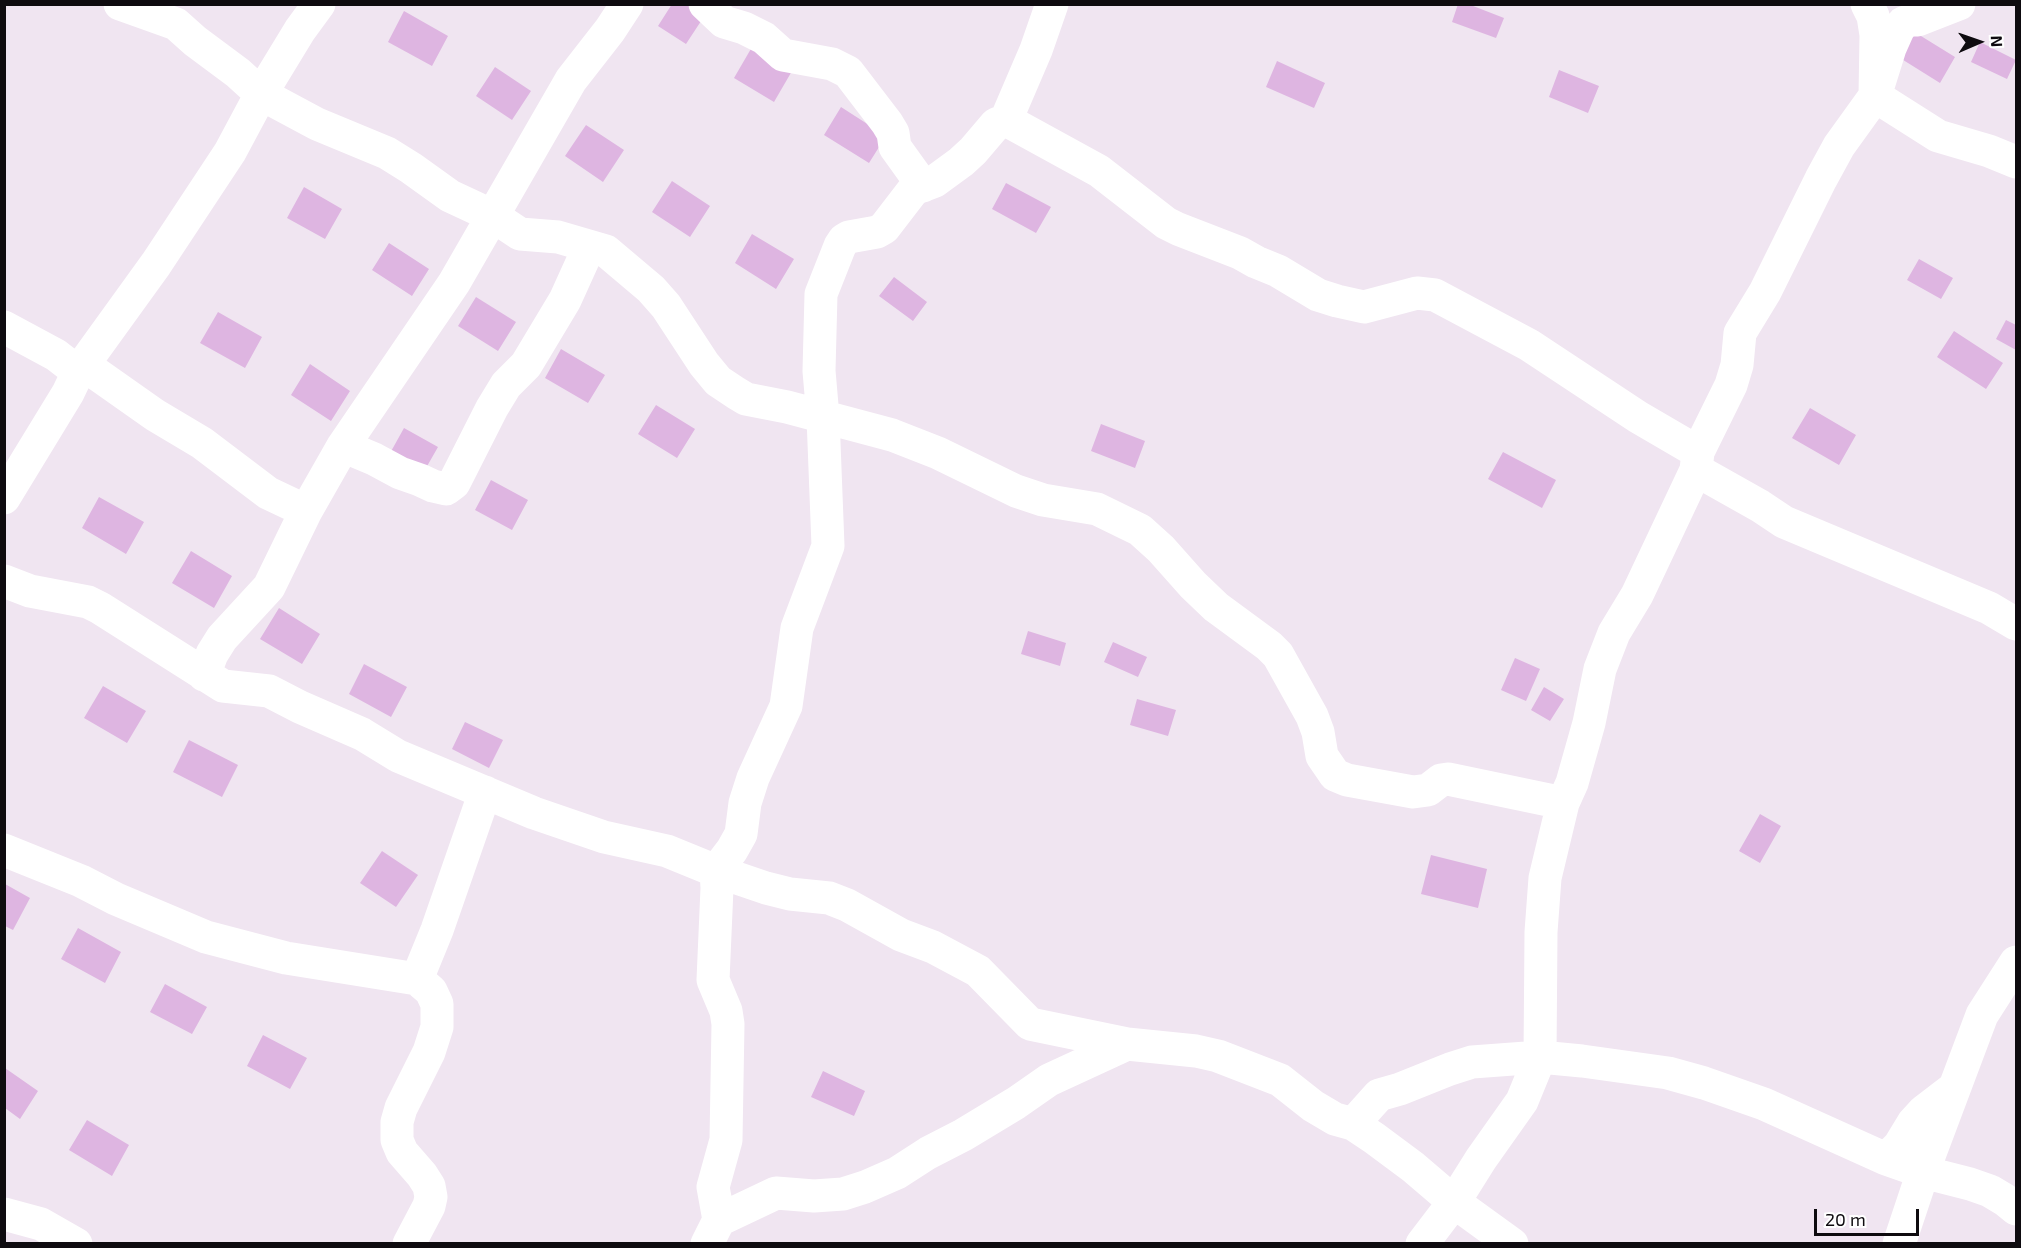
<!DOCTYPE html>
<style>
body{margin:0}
#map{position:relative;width:2021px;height:1248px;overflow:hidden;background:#f0e5f1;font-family:"Exo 2",sans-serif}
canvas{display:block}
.frame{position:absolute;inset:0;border:6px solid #0e0b0f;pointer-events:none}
.north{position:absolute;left:1949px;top:12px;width:60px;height:60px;-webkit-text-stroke:4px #fff;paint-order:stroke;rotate:88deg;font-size:16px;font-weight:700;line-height:24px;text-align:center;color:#0e0b0f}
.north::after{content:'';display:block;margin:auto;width:21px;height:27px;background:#0e0b0f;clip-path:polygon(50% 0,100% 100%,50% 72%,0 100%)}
.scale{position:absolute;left:1814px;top:1209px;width:105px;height:27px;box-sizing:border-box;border:3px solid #0e0b0f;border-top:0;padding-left:8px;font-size:18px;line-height:21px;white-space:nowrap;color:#0e0b0f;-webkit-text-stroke:4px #fff;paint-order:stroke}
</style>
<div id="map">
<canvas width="2021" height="1248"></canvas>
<div class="frame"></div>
<div class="north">N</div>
<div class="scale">20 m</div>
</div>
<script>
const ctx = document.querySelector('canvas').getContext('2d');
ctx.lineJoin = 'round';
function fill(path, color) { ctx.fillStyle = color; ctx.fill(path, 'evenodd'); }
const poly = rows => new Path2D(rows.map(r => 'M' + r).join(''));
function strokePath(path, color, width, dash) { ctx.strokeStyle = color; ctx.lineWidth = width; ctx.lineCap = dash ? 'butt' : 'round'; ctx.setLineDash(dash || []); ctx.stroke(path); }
fill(poly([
 [672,4,689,4,705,15,686,44,658,26],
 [1458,4,1468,4,1504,18,1496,38,1452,22],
 [404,11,448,36,432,66,388,42],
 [1908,28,1955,57,1940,83,1892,53],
 [1980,42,2016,60,2007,79,1971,62],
 [752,47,792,71,774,102,734,78],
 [1277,61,1325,83,1314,108,1266,87],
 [495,67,531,91,512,120,476,96],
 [1559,70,1599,86,1588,113,1549,97],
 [841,107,886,136,869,163,824,135],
 [586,125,624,150,603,182,565,156],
 [672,181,710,206,690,237,652,212],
 [1006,183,1051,207,1036,233,992,209],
 [304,187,342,209,325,239,287,218],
 [752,234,794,259,776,289,735,263],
 [389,243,429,269,412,296,372,270],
 [1919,259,1953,278,1941,299,1907,280],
 [894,277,927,302,913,321,879,296],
 [476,297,516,322,498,351,458,326],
 [218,312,262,337,245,368,200,343],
 [2006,320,2016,325,2016,350,1996,339],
 [1954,331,2003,363,1986,389,1937,357],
 [561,349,605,375,588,403,545,378],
 [310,364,350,391,331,421,291,395],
 [656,405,695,429,677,458,638,434],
 [1810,408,1856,435,1839,465,1792,438],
 [1101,424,1145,441,1135,468,1091,451],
 [404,428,438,447,422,475,389,455],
 [1503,452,1556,480,1542,508,1488,479],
 [491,480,528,500,512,530,475,510],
 [99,497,144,522,126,554,82,528],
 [191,551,232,576,214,608,172,583],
 [279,608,320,634,302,664,260,639],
 [1028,631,1066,643,1060,666,1021,654],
 [1113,642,1147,657,1138,677,1104,662],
 [1515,658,1540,669,1526,701,1501,690],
 [364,664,407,687,391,717,349,694],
 [103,686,146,711,127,743,84,718],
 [1544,687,1564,699,1550,721,1531,710],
 [1137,699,1176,710,1168,736,1130,725],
 [465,722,503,740,489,768,452,749],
 [189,740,238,765,222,797,173,772],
 [1760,814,1781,826,1760,863,1739,851],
 [382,851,418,875,396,907,360,883],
 [1431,855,1487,869,1478,908,1421,894],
 [5,884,30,898,13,930,5,926],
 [78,928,121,952,105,983,61,959],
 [165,984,207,1007,192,1034,150,1012],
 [263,1035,307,1058,290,1089,247,1066],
 [5,1068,38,1091,20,1119,5,1108],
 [823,1071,865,1091,854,1116,811,1097],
 [87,1120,129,1145,112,1176,69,1150]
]), '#deb5e1');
strokePath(poly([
 [120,4,176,24,195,41,238,73,261,94,317,124,387,153,411,168,450,196,493,216,520,234,558,237,606,251,651,289,666,306,704,364,718,381,736,393,746,399,787,407,892,435,938,453,1016,491,1043,500,1097,509,1140,530,1161,549,1193,585,1216,607,1269,646,1278,655,1312,716,1318,732,1322,756,1335,775,1347,780,1413,792,1428,790,1441,780,1448,779,1563,803],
 [705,4,724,22,744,28,764,38,783,55,832,64,848,72,887,123,893,133,895,147,923,186],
 [1867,4,1873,16,1876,35,1875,96,1938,136,1989,151,2016,162],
 [1006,120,1099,171,1166,223,1178,229,1240,253,1256,262,1278,271,1318,295,1337,301,1364,307,1417,293,1435,295,1529,345,1638,417,1698,452],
 [4,327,56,355,78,372],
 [84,365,155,415,202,443,268,493,306,511],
 [343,446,374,459,400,473,420,480,433,486,446,489,454,483,492,408,506,385,526,365,565,300,589,247],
 [1696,470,1760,506,1784,522,1989,608,2016,624],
 [4,498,68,393,78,372,156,264,230,152,261,94,300,30,319,4],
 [4,581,30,591,88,602,100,608,223,686,269,691,300,707,362,734,398,756,534,813,604,837,667,851,716,871,766,888,790,894,829,898,847,905,901,935,933,947,978,971,1030,1024,1127,1044,1196,1051,1218,1056,1280,1080,1313,1106,1335,1119,1353,1124,1374,1138,1413,1167,1454,1202,1512,1244],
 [204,675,212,654,222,638,269,587,306,511,343,446,454,283,571,80,610,30,627,4],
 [4,850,81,881,116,899,206,937,286,958,417,979,431,991,437,1004,437,1027,429,1052,401,1108,397,1122,397,1140,402,1152,422,1175,429,1186,431,1197,429,1206,409,1244],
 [417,979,437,930,485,792],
 [1954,1088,1924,1111,1913,1123,1899,1146,1886,1159,1923,1172,1970,1184,1990,1191,2005,1200,2016,1209],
 [1353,1124,1379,1095,1400,1089,1450,1069,1472,1062,1540,1057,1541,932,1545,878,1563,803,1572,783,1589,723,1600,669,1614,633,1637,595,1696,470,1698,452,1731,385,1737,365,1740,333,1765,292,1821,179,1839,146,1875,96,1890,48,1898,30,1903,23,1911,20,1918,20,1959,4],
 [4,1214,41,1224,76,1244],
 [719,1220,776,1193,814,1196,843,1194,865,1187,897,1173,928,1153,963,1135,1016,1103,1049,1080,1127,1044],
 [707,1244,719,1220,713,1187,726,1140,728,1024,726,1011,713,980,717,888,716,871,732,850,741,834,745,803,753,778,786,706,797,628,828,546,823,417,819,371,821,294,840,246,844,240,849,237,877,232,884,228,914,189,935,181,961,162,973,151,996,124,1006,120,1036,50,1052,4],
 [1422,1244,1454,1202,1481,1159,1522,1101,1540,1057,1582,1061,1668,1073,1704,1083,1764,1104,1886,1159],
 [1899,1244,1923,1172,1982,1015,2016,962]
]), '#fff', 33);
</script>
